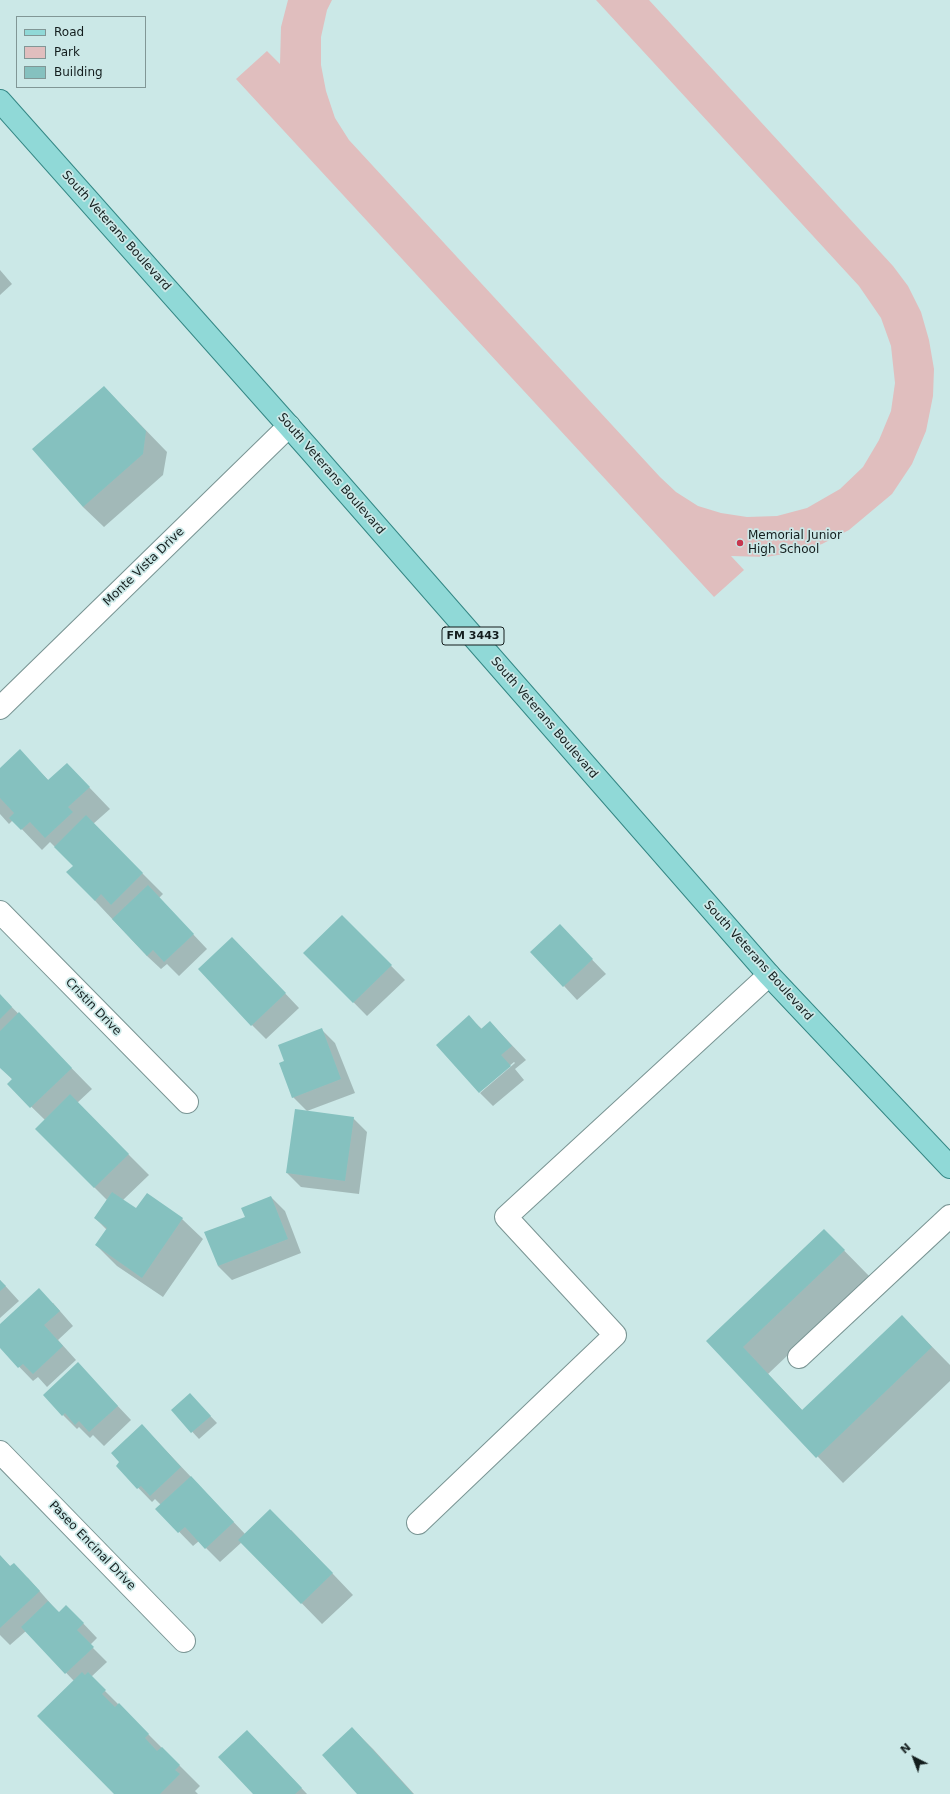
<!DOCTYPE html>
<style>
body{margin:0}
#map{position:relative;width:950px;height:1794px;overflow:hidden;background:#cbe8e7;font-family:"DejaVu Sans",sans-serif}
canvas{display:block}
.legend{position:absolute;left:16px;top:16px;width:130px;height:72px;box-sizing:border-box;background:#cbe8e7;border:1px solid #819796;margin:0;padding:5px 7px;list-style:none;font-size:12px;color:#131d1d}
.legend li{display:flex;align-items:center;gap:8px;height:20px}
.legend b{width:20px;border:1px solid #819796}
.north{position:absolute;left:894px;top:1738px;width:40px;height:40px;-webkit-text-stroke:3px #cbe8e7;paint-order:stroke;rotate:318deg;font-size:11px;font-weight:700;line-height:16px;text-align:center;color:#131d1d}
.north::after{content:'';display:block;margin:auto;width:14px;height:18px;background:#131d1d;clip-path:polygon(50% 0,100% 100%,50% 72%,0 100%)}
</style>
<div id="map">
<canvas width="950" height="1794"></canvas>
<ul class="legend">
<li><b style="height:5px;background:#90d9d7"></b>Road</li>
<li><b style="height:11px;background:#e0bebe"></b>Park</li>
<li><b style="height:11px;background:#85c1bf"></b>Building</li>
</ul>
<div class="north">N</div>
</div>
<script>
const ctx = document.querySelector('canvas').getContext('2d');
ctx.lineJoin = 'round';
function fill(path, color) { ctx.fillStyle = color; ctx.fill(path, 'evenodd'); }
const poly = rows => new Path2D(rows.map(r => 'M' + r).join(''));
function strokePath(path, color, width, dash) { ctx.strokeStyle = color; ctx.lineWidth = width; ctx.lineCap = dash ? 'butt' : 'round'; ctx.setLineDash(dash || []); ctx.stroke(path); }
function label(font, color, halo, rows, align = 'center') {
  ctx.font = font + ' "DejaVu Sans",sans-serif'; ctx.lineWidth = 3.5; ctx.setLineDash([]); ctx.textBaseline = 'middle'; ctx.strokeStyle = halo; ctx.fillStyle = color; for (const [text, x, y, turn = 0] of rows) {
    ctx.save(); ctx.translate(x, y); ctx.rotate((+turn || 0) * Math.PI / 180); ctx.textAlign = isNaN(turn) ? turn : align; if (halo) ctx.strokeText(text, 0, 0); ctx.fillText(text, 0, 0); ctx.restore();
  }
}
fill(poly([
 [288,0,332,0,327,10,321,37,321,65,326,91,335,118,349,140,660,477,676,492,698,506,721,513,747,517,777,516,807,508,840,489,863,467,879,440,891,411,895,383,891,346,881,318,859,286,596,0,649,0,893,266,908,286,921,312,929,340,934,369,933,396,926,431,912,464,892,494,849,530,822,544,796,552,766,557,731,556,744,570,714,597,236,79,267,51,280,64,281,27]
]), '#e0bebe');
fill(poly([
 [0,270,12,284,0,295],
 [104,387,167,452,163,475,104,527,83,507],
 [20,751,49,781,87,785,110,809,93,824,163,894,159,898,207,949,179,976,167,964,161,969,147,956,68,872,74,866,50,842,42,850,13,820,9,824,0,814,0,769],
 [342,916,405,980,367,1016,305,953],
 [573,940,606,974,577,1000,564,986],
 [246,952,299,1008,266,1039,252,1025],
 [0,995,92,1089,77,1103,149,1175,123,1200,136,1210,182,1219,203,1239,163,1297,117,1266,96,1245,107,1230,95,1218,107,1200,36,1129,45,1120,8,1084,13,1080,0,1066],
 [469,1017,482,1029,490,1022,526,1060,515,1069,524,1080,493,1106,480,1093,515,1063,514,1062,479,1092],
 [321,1029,335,1043,355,1093,307,1111,293,1097,285,1062],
 [353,1118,367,1132,359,1194,301,1187,287,1173],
 [271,1197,285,1211,301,1253,232,1280,218,1266,246,1217],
 [824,1230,870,1277,768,1374,803,1411,902,1316,950,1365,950,1381,843,1483,707,1341],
 [0,1280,19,1301,0,1318],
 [53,1303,73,1326,58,1340,76,1360,47,1387,38,1377,33,1381,0,1347,0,1325],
 [78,1364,131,1420,104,1446,93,1435,90,1438,79,1427,77,1429,63,1415],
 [196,1401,217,1423,199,1439,172,1410],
 [156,1440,245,1534,291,1530,353,1595,322,1624,242,1542,220,1562,199,1541,193,1546,157,1509,161,1505,155,1499,152,1502,117,1466],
 [0,1556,11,1567,28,1578,59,1613,80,1620,97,1638,90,1645,107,1662,91,1677,200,1786,195,1791,198,1794,115,1794,74,1681,26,1631,10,1645,0,1635],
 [352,1728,373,1749,414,1794,359,1794],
 [261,1745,307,1794,255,1794]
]), '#0003');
fill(poly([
 [104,386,146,431,143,454,83,507,32,449],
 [20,749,48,780,67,763,90,787,68,807,73,812,45,838,30,822,21,830,9,818,14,813,0,798,0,768],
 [86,815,143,873,111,905,101,894,95,901,66,872,73,866,54,847],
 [148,885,194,934,164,962,153,950,147,956,112,919],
 [342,915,392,965,353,1003,303,953],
 [560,924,593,959,563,987,530,952],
 [232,937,286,993,251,1026,198,969],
 [0,994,12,1007,0,1019],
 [19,1012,72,1068,30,1108,7,1084,12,1079,0,1068,0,1031],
 [469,1015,481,1029,490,1021,512,1046,501,1055,511,1066,479,1093,436,1045],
 [322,1028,341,1079,292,1098,279,1063,284,1061,278,1045],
 [70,1094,129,1154,94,1188,35,1129],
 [295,1109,354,1117,345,1181,286,1173],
 [112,1192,136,1208,147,1193,183,1218,142,1278,95,1245,107,1228,94,1218],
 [271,1196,288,1239,218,1266,204,1232,245,1217,241,1208],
 [824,1229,845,1250,743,1347,802,1410,902,1315,932,1347,816,1458,706,1341],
 [0,1280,6,1286,0,1291],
 [39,1288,60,1311,44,1325,63,1346,33,1374,23,1364,18,1368,0,1348,0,1324],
 [78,1362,118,1406,89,1432,79,1421,75,1425,65,1413,62,1416,43,1395],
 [190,1393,211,1416,191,1433,171,1410],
 [142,1424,181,1467,150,1496,141,1486,137,1489,116,1466,119,1462,111,1453],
 [191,1476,234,1522,205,1549,185,1527,178,1533,155,1509],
 [270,1509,333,1573,301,1604,238,1540],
 [0,1555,10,1566,14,1563,40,1591,0,1628],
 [48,1601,59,1612,66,1605,84,1623,77,1630,94,1647,65,1674,21,1627],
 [82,1672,85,1675,88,1672,106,1690,102,1694,115,1707,119,1703,149,1734,145,1738,157,1751,162,1747,180,1765,175,1770,180,1774,160,1794,114,1794,37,1716],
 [352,1727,413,1794,357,1794,322,1755],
 [247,1730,302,1788,295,1794,253,1794,218,1757]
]), '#85c1bf');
const minor = poly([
 [0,708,289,426],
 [0,912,187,1102],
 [799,1357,950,1216],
 [0,1452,184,1641],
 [418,1523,615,1335,506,1217,769,975]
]);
const major = poly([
 [0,101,310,450,769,975,950,1167]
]);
strokePath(minor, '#799493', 24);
strokePath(major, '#348785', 24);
strokePath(minor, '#fff', 22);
strokePath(major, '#90d9d7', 22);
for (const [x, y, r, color] of [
 [740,543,4,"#c7374e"]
]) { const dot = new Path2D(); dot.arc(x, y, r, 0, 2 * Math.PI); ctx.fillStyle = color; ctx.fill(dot); strokePath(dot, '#cbe8e7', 1.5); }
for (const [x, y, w] of [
 [473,636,62]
]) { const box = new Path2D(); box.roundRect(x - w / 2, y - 9, w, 18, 3); ctx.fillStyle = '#cbe8e7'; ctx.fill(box); strokePath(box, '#131d1d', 1); }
label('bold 11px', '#131d1d', null, [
 ["FM 3443",473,636]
]);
label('12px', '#131d1d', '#cbe8e7', [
 ["South Veterans Boulevard",116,231,48],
 ["South Veterans Boulevard",331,474,49],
 ["Monte Vista Drive",144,567,-44],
 ["South Veterans Boulevard",544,718,49],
 ["South Veterans Boulevard",758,961,48],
 ["Cristin Drive",93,1007,46],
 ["Paseo Encinal Drive",92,1546,46]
]);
label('12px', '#131d1d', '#cbe8e7', [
 ["Memorial Junior",748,536],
 ["High School",748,550]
], 'left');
</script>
